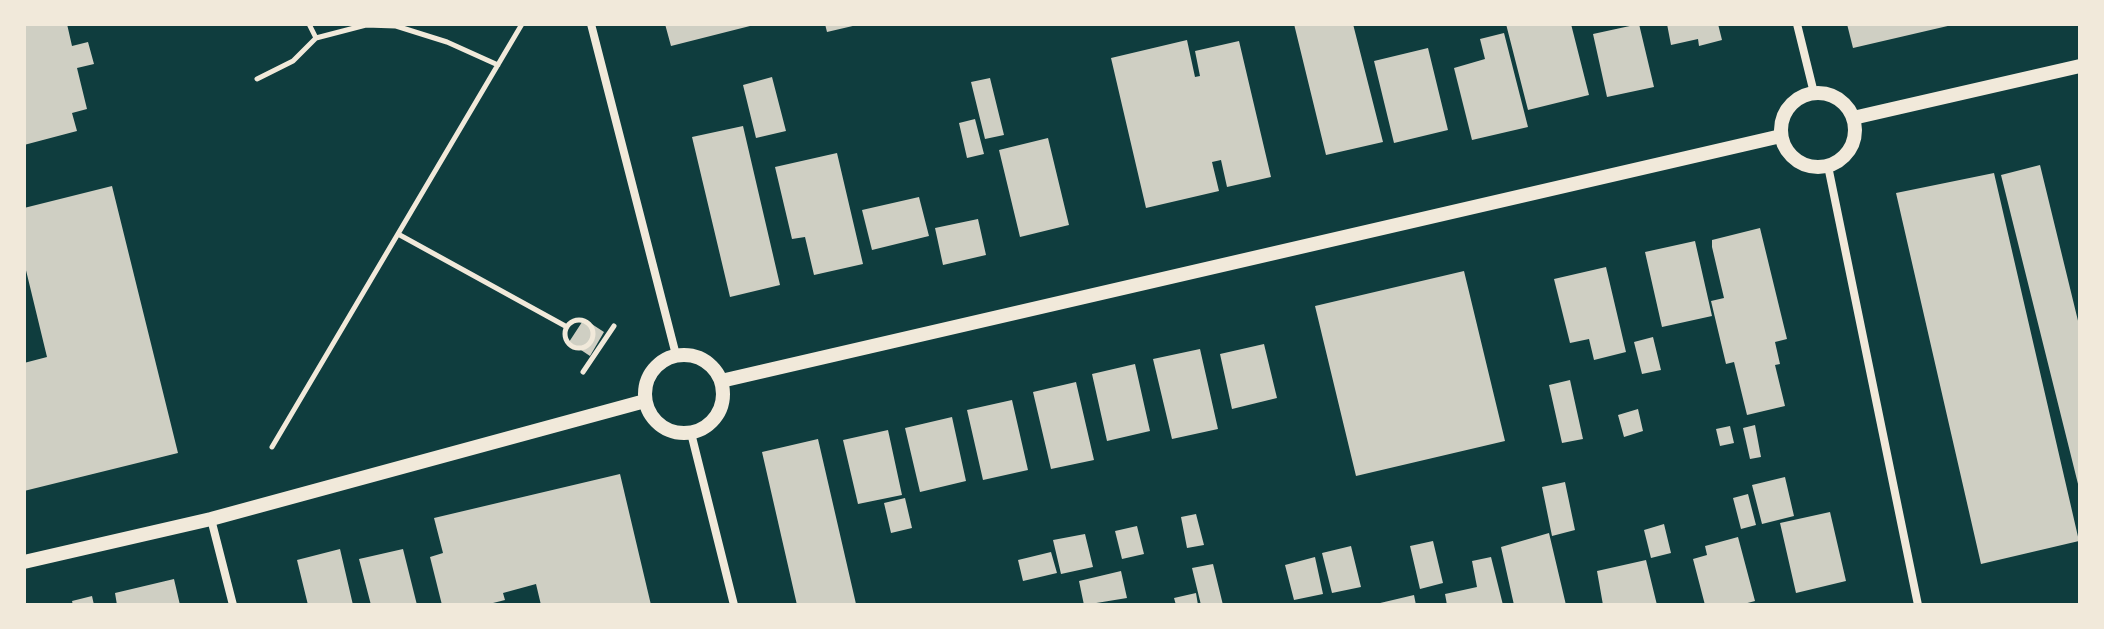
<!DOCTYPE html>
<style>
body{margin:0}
#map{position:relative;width:2104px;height:629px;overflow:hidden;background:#0f3d3e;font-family:"Varela Round",sans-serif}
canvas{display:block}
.frame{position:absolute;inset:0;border:26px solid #f1e9da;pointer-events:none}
</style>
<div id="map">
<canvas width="2104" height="629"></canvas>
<div class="frame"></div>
</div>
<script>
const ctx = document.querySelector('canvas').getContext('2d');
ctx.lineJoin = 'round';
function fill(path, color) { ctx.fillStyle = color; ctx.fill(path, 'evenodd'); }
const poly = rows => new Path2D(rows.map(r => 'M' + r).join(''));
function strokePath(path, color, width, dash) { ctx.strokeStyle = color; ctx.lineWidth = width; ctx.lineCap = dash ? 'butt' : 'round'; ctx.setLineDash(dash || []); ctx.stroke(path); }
fill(poly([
 [24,24,67,24,72,46,88,42,94,64,77,68,87,109,72,113,77,131,24,145],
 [665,24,749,24,750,26,671,46],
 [825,24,857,24,857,25,827,32],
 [1294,24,1353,24,1383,142,1326,155],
 [1506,24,1571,24,1589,95,1528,110],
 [1639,24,1654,87,1607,97,1593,34],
 [1667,24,1718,24,1722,40,1699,46,1698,39,1671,45],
 [1847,24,1952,24,1952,25,1853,48],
 [1504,33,1528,127,1472,140,1454,68,1485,59,1480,39],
 [1187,40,1195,77,1200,76,1195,51,1239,41,1271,177,1227,187,1221,160,1212,162,1219,191,1146,208,1111,58],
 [1428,48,1448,130,1394,143,1374,61],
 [772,77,786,131,756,138,743,85],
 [990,78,1004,135,985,139,971,82],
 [975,119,984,154,967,158,959,123],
 [743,126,780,285,730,297,692,137],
 [1048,138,1069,225,1020,237,999,150],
 [837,153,863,264,814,275,805,237,792,239,775,167],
 [2040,165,2080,329,2080,492,2001,175],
 [1994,173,2079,541,1981,564,1896,193],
 [112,186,178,453,24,491,24,363,47,357,24,262,24,208],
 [919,197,929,236,872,250,862,210],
 [978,219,986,255,943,265,935,228],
 [1760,228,1787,339,1775,342,1780,364,1775,365,1785,406,1747,415,1734,362,1726,364,1711,301,1724,298,1712,247,1712,240],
 [1695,241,1712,316,1662,327,1645,252],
 [1606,267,1626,352,1594,360,1589,339,1570,343,1554,279],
 [1464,271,1505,441,1356,476,1315,306],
 [584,319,604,332,590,356,569,342],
 [1653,337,1661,370,1642,374,1634,342],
 [1264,344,1277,398,1232,409,1220,354],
 [1200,349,1218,429,1172,439,1153,359],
 [1135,364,1150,431,1107,441,1092,374],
 [1570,380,1583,439,1562,443,1549,385],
 [1076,382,1094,460,1051,469,1033,392],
 [1012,400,1028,470,983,480,967,410],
 [1638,409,1643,431,1624,437,1618,415],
 [952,417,966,481,920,492,905,428],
 [1755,425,1761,457,1750,459,1743,428],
 [1730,426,1734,443,1720,446,1716,429],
 [888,430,902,495,858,504,843,440],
 [818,439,856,604,850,605,797,605,762,452],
 [620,474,651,605,541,605,536,584,503,593,505,600,485,605,442,605,430,557,443,553,434,518],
 [1785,477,1794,516,1762,524,1752,485],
 [1565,482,1575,530,1552,536,1542,487],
 [1748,494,1756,525,1741,529,1733,498],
 [905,498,912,528,891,533,884,503],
 [1830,512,1846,581,1796,593,1780,523],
 [1196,514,1204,545,1187,548,1181,517],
 [1664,524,1671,553,1651,558,1644,530],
 [1137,526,1144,554,1122,559,1115,531],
 [1549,533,1566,605,1514,605,1501,547],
 [1085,534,1093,567,1061,574,1053,540],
 [1738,537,1755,601,1740,605,1705,605,1693,559,1707,555,1705,546],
 [1433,541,1443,583,1420,589,1410,546],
 [1351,546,1361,587,1332,593,1322,553],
 [340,549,353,605,308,605,297,560],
 [403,549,417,605,371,605,359,559],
 [1051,552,1057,573,1023,581,1018,560],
 [1315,557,1323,594,1294,600,1285,565],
 [1491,557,1503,605,1447,605,1445,594,1477,587,1472,561],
 [1646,560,1657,605,1603,605,1597,571],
 [1213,564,1223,605,1201,605,1192,568],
 [1121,571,1127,598,1084,605,1079,581],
 [174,579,180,605,117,605,115,593],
 [1196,593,1198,605,1176,605,1174,598],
 [1414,595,1416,605,1376,605,1376,604],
 [92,596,94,605,73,605,72,601]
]), '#cfcfc3');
strokePath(poly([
 [309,24,316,38],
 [257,79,293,61,316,38,366,25,396,26,447,42,498,65],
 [398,234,567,327],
 '565 334a14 14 0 1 1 28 0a14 14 0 1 1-28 0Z',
 [583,372,614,326],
 [272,447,522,24]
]), '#f1e9da', 5);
strokePath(poly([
 [591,24,676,355],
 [1797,24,1814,93],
 [1828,166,1918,605],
 [691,433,734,605],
 [211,519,233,605]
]), '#f1e9da', 8);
strokePath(poly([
 '1781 130a37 37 0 1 1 74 0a37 37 0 1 1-74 0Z',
 [1853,118,2080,66],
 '645 394a39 39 0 1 1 78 0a39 39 0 1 1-78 0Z',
 [721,381,1781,136],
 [24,562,211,519,645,401]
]), '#f1e9da', 14);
</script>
